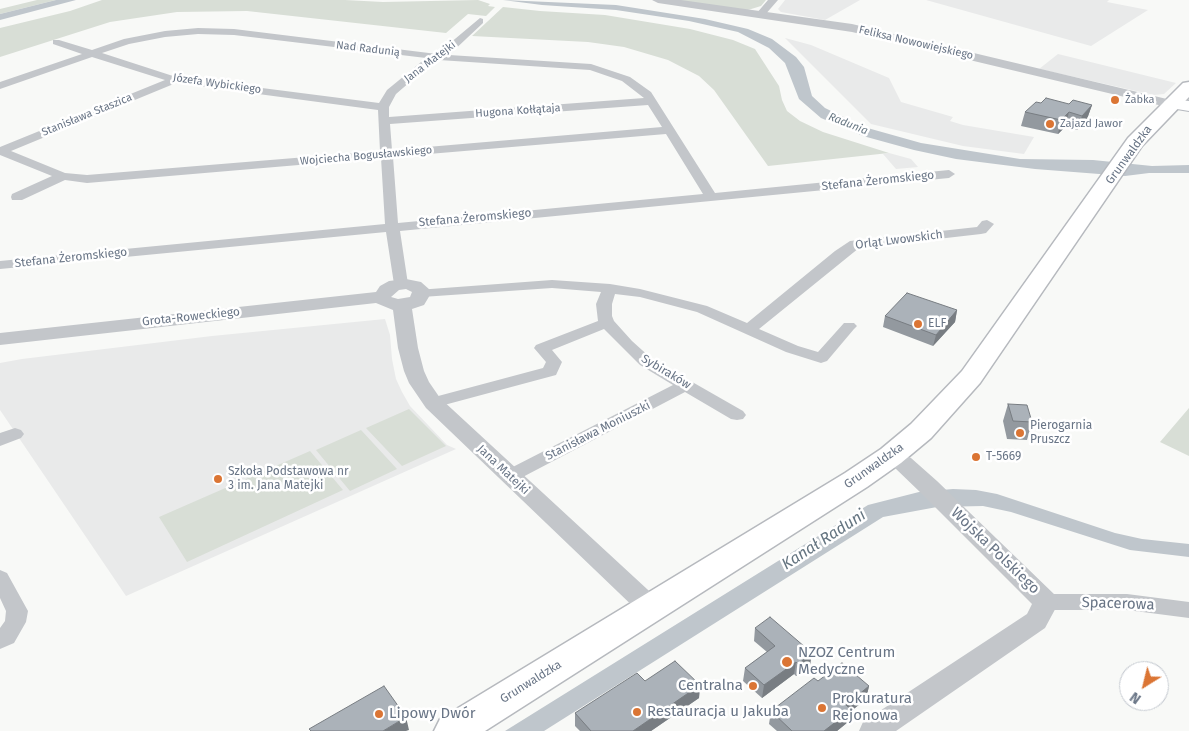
<!DOCTYPE html>
<meta charset="utf-8">
<style>
body{margin:0}
#map{position:relative;width:1189px;height:731px;overflow:hidden;background:#f8f9f7;font-family:"Fira Sans",sans-serif}
canvas{display:block}
.north{position:absolute;left:1119px;top:661px;width:50px;height:50px;box-sizing:border-box;background:#fff;border:1px solid #c3c8cf;border-radius:50%;rotate:216deg;font-size:14px;font-weight:700;line-height:20px;text-align:center;color:#697586}
.north::after{content:'';display:block;margin:auto;width:18px;height:22px;background:#db7534;clip-path:polygon(50% 0,100% 100%,50% 72%,0 100%)}
</style>
<div id="map">
<canvas width="1189" height="731"></canvas>
<div class="north">N</div>
</div>
<script>
const ctx = document.querySelector('canvas').getContext('2d');
ctx.lineJoin = 'round';
function fill(path, color) { ctx.fillStyle = color; ctx.fill(path, 'evenodd'); }
const poly = rows => new Path2D(rows.map(r => 'M' + r).join(''));
function strokePath(path, color, width, dash) { ctx.strokeStyle = color; ctx.lineWidth = width; ctx.lineCap = dash ? 'butt' : 'round'; ctx.setLineDash(dash || []); ctx.stroke(path); }
function label(font, color, halo, rows, align = 'center') {
  ctx.font = font + ' "Fira Sans",sans-serif'; ctx.lineWidth = 5; ctx.setLineDash([]); ctx.textBaseline = 'middle'; ctx.strokeStyle = halo; ctx.fillStyle = color; for (const [text, x, y, turn = 0] of rows) {
    ctx.save(); ctx.translate(x, y); ctx.rotate((+turn || 0) * Math.PI / 180); ctx.textAlign = isNaN(turn) ? turn : align; if (halo) ctx.strokeText(text, 0, 0); ctx.fillText(text, 0, 0); ctx.restore();
  }
}
fill(poly([
 [785,0,860,0,825,20,781,12,778,9],
 [926,0,1109,0,1107,2,1148,10,1091,46],
 [785,38,811,45,889,78,901,102,953,117,950,121,963,125,1034,137,1024,154,963,146,871,124],
 [1058,54,1176,83,1164,94,1154,95,1039,69],
 [889,153,911,159,918,167,896,169,883,154],
 [385,319,390,335,392,359,396,379,402,392,410,406,447,445,456,449,126,596,0,410,0,363,22,359,212,336]
]), '#e9eaea');
fill(poly([
 [37,0,56,0,0,14,0,9],
 [102,0,345,0,383,2,478,0,490,4,488,6,495,7,486,16,468,14,446,33,247,11,177,12,110,22,0,57,0,28,70,11],
 [672,0,766,0,761,6,748,10],
 [503,7,540,11,605,15,690,29,733,40,755,49,779,86,782,100,787,111,800,121,823,132,889,153,768,166,714,90,699,76,668,60,624,47,588,42,472,36],
 [1189,408,1189,456,1160,442],
 [409,409,446,446,402,466,366,428],
 [361,430,397,469,350,491,316,450],
 [310,451,343,490,187,562,159,517]
]), '#d8ded6');
fill(poly([
 [56,0,76,0,0,20,0,14],
 [503,0,616,5,705,19,748,29,772,39,796,57,804,67,812,96,825,108,864,127,921,143,1020,159,1093,160,1152,166,1189,165,1189,173,1149,173,1125,176,1035,169,956,159,914,150,863,136,821,118,799,99,785,63,769,48,738,32,689,21,616,10,542,5],
 [953,489,976,490,997,494,1115,533,1142,539,1189,544,1189,557,1130,550,1011,512,983,506,937,507,883,517,544,731,505,731,868,505,919,492]
]), '#bfc6cc');
const secondary = poly([
 [1171,99,1189,101,1189,111,1165,107,1163,104,1165,101,1171,99]
]);
const primary = poly([
 [1189,82,1189,97,1142,146,980,383,931,438,901,463,867,487,485,731,434,731,440,719,845,473,881,449,911,424,962,371,1128,138,1183,83,1189,82]
]);
strokePath(secondary, '#b5b9bf', 2);
strokePath(primary, '#b6b9be', 3);
fill(poly([
 [768,0,778,0,764,16,758,16,756,14,768,0],
 [480,18,483,19,483,23,449,55,591,64,630,77,651,92,715,193,949,170,955,174,949,178,400,231,408,284,406,287,401,288,396,287,394,284,386,232,0,269,0,261,385,224,381,158,87,183,65,180,22,200,12,200,11,197,12,194,52,176,0,155,0,147,165,80,92,57,0,89,0,82,82,54,53,44,53,40,59,40,92,50,124,39,165,31,198,28,234,29,437,54,480,18],
 [198,34,234,35,426,58,387,90,379,103,176,77,102,53,129,44,165,37,198,34],
 [439,60,590,70,622,81,644,98,389,117,389,107,396,94,432,63,439,60],
 [176,83,378,110,380,151,87,175,65,173,11,151,176,83],
 [648,105,662,127,392,150,390,124,648,105],
 [666,134,703,194,398,223,393,157,666,134],
 [987,220,994,224,986,233,981,234,859,248,759,329,798,346,818,352,844,323,854,323,857,326,854,329,827,361,821,363,786,352,697,312,640,297,615,294,612,304,612,316,614,321,632,341,652,359,743,411,746,415,743,419,737,420,731,419,685,392,517,480,510,482,503,480,501,476,503,472,673,385,640,365,604,329,552,350,562,362,556,375,433,408,427,407,425,403,427,399,543,368,546,362,534,348,536,345,598,321,596,304,601,292,552,288,422,297,417,296,415,293,417,290,552,280,610,284,640,289,707,306,747,323,835,251,850,241,977,227,982,221,987,220],
 [15,428,21,430,24,434,21,438,0,446,0,433,15,428],
 [0,570,7,573,28,611,26,622,14,643,0,649,0,628,5,621,6,611,0,598,0,570],
 [1046,594,1127,594,1189,602,1189,618,1127,610,1046,610,1039,608,1036,602,1039,596,1046,594]
]), '#c3c6ca');
fill(poly([
 [652,0,681,0,852,24,1171,100,1178,104,1171,108,852,32,658,3,652,0],
 [406,279,421,282,430,290,430,295,424,305,412,309,418,348,424,371,429,382,440,398,660,601,664,608,660,615,651,618,642,615,426,408,409,383,404,371,398,348,393,310,376,303,0,345,0,333,376,292,380,286,389,281,406,279],
 [406,289,412,292,410,297,398,299,391,297,399,290,406,289],
 [891,449,911,458,937,481,1055,595,1059,602,1045,628,896,731,859,731,863,722,1027,614,1032,604,921,493,895,468,883,461,880,456,883,451,891,449]
]), '#c3c6ca');
fill(secondary, '#fff');
fill(primary, '#fff');
fill(poly([
 [1041,103,1069,104,1092,105,1087,119,1077,130,1065,127,1058,134,1021,126,1025,112],
 [957,310,955,322,933,346,883,327,885,316],
 [1008,404,1032,422,1027,440,1007,439,1003,421],
 [755,628,810,666,796,676,794,674,762,698,743,681,745,668,767,652,754,641],
 [818,681,869,686,866,699,850,712,848,722,837,731,777,731,769,724,771,711],
 [700,685,699,698,651,731,580,731,575,726,575,713]
]), '#93999f');
fill(poly([
 [1092,105,1087,119,1077,130,1082,116],
 [1069,112,1065,127,1058,134,1061,120],
 [957,310,955,322,933,346,936,335],
 [812,653,810,666,796,676,798,664],
 [796,662,794,674,762,698,764,685],
 [700,685,699,698,651,731,633,731],
 [869,686,866,699,850,712,848,722,837,731,824,731,846,705],
 [406,717,409,730,406,731,383,731]
]), '#787d82');
const building = poly([
 [1046,98,1069,104,1073,100,1092,105,1082,116,1069,112,1061,120,1025,112,1036,102,1041,103,1046,98],
 [907,293,957,310,936,335,885,316,907,293],
 [1008,404,1027,405,1032,422,1013,421,1008,404],
 [770,617,812,653,798,664,796,662,764,685,745,668,775,646,755,628,770,617],
 [675,661,700,685,633,731,591,731,575,713,637,673,645,681,675,661],
 [842,663,869,686,846,705,851,710,824,731,792,731,771,711,814,678,818,681,842,663],
 [384,686,406,717,383,731,311,731,309,729,384,686]
]);
fill(building, '#abb2b9');
strokePath(building, '#787d82', 1);
for (const [x, y, r, color] of [
 [1115,100,5,"#db7534"],
 [1050,124,5,"#db7534"],
 [918,324,5,"#db7534"],
 [1020,433,5,"#db7534"],
 [976,457,5,"#db7534"],
 [218,479,5,"#db7534"],
 [787,662,6,"#db7534"],
 [753,686,5,"#db7534"],
 [822,708,5,"#db7534"],
 [637,712,5,"#db7534"],
 [379,714,5,"#db7534"]
]) { const dot = new Path2D(); dot.arc(x, y, r, 0, 2 * Math.PI); ctx.fillStyle = color; ctx.fill(dot); strokePath(dot, '#fff', 2); }
label('11px', '#697586', '#fff', [
 ["Feliksa Nowowiejskiego",916,43,13],
 ["Nad Radunią",368,49,7],
 ["Jana Matejki",430,62,-37],
 ["Józefa Wybickiego",217,84,8],
 ["Hugona Kołłątaja",518,111,-4],
 ["Stanisława Staszica",87,115,-22],
 ["Wojciecha Bogusławskiego",366,156,-5]
]);
label('11px', '#697586', '#fff', [
 ["Żabka",1125,100],
 ["Zajazd Jawor",1060,124]
], 'left');
label('italic 11px', '#657581', '#fff', [
 ["Radunia",848,124,22]
]);
label('12px', '#697586', '#fff', [
 ["Grunwaldzka",1129,155,-54],
 ["Stefana Żeromskiego",878,181,-6],
 ["Stefana Żeromskiego",475,218,-5],
 ["Orląt Lwowskich",899,240,-7],
 ["Stefana Żeromskiego",71,258,-6],
 ["Grota-Roweckiego",191,317,-6],
 ["Sybiraków",666,372,31],
 ["Stanisława Moniuszki",598,431,-27],
 ["Grunwaldzka",874,466,-35],
 ["Jana Matejki",503,470,43],
 ["Grunwaldzka",531,682,-32]
]);
label('12px', '#697586', '#fff', [
 ["ELF",928,324],
 ["Pierogarnia",1030,426],
 ["Pruszcz",1030,440],
 ["T-5669",986,457],
 ["Szkoła Podstawowa nr",228,472],
 ["3 im. Jana Matejki",228,486]
], 'left');
label('15px', '#697586', '#fff', [
 ["Wojska Polskiego",995,551,44],
 ["Spacerowa",1118,604,2]
]);
label('15px', '#697586', '#fff', [
 ["NZOZ Centrum",798,653],
 ["Medyczne",798,670],
 ["Centralna",743,686,"right"],
 ["Prokuratura",832,699],
 ["Rejonowa",832,716],
 ["Restauracja u Jakuba",647,712],
 ["Lipowy Dwór",389,714]
], 'left');
label('italic 16px', '#657581', '#fff', [
 ["Kanał Raduni",824,540,-33]
]);
</script>
